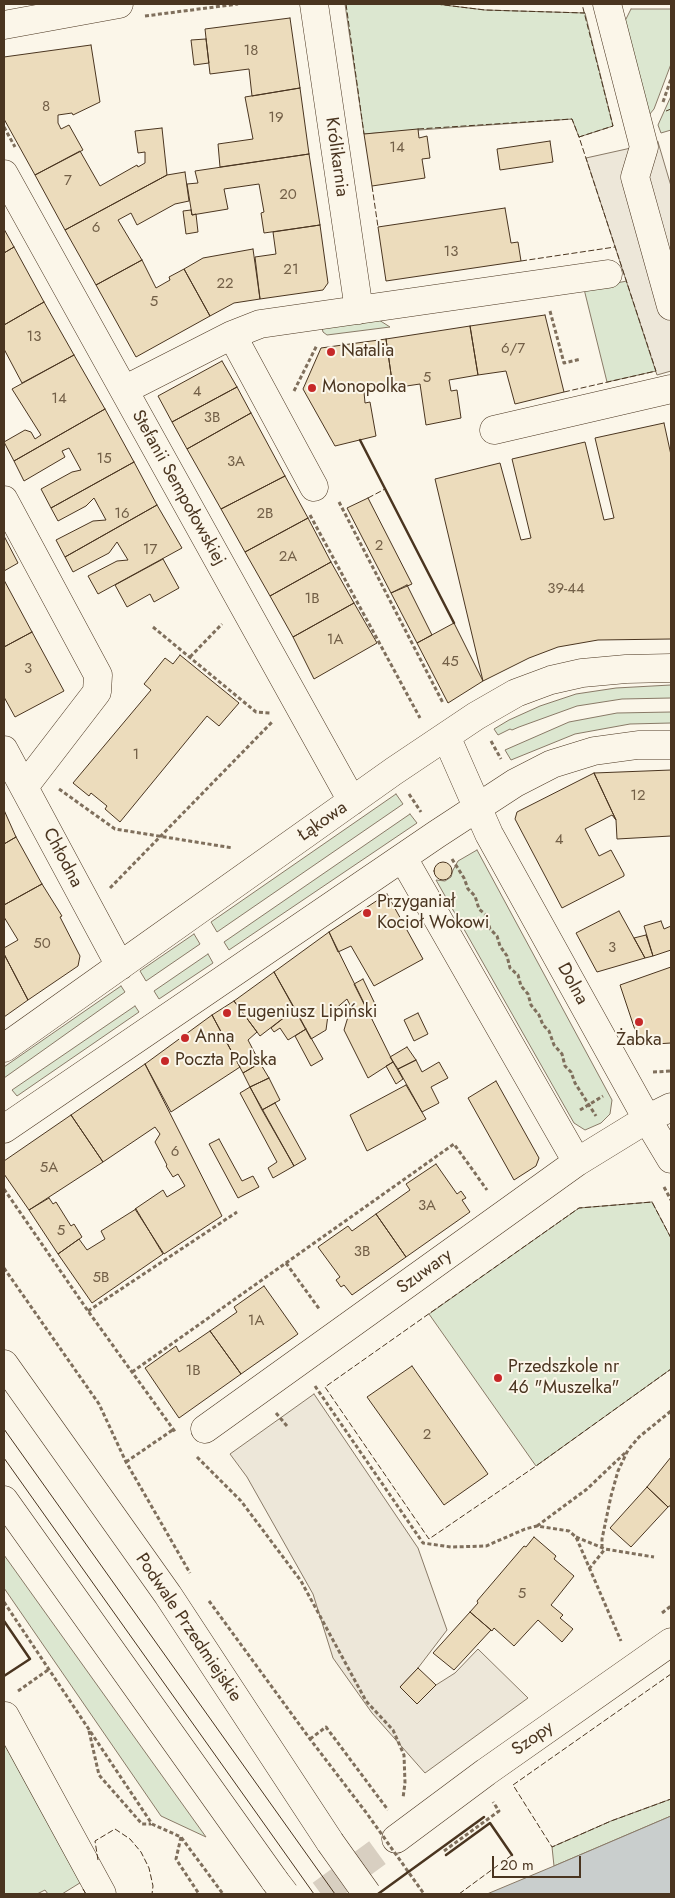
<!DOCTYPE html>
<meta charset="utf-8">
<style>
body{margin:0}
#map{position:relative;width:675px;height:1898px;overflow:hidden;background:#fbf6e9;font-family:Jost,sans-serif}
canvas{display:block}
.frame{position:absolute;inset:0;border:5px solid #4a3520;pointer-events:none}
.scale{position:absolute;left:492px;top:1856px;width:89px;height:22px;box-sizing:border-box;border:2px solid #4a3520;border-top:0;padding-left:6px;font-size:15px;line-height:18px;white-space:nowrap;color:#4a3520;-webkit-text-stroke:4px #fbf6e9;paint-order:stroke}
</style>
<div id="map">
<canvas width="675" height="1898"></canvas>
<div class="frame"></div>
<div class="scale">20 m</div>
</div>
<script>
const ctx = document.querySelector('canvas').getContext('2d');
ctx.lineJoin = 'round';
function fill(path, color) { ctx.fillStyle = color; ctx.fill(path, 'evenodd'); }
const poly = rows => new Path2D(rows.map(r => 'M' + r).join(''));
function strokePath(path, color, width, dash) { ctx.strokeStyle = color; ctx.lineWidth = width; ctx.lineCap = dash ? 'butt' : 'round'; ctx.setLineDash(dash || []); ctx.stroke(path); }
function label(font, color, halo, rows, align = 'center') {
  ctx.font = font + ' Jost,sans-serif'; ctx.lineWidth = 4; ctx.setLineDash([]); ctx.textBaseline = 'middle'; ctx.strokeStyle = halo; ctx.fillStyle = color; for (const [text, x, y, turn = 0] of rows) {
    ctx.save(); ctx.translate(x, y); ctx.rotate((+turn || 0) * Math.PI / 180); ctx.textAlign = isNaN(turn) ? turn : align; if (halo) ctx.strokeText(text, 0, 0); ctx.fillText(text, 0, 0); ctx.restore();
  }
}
const green = poly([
 [345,4,436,4,485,10,585,13,613,126,579,137,572,119,364,134,345,4],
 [631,9,671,9,671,64,654,109,649,115,625,21,631,9],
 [671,96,671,130,661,133,658,125,671,96],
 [627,281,656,371,607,382,584,289,627,281],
 [379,320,390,327,327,335,323,332,322,328,379,320],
 [671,685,671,698,622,699,577,706,519,727,512,730,510,729,498,735,494,729,509,720,540,706,576,694,616,688,671,685],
 [671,712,671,723,630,724,575,734,511,760,505,750,569,722,617,713,671,712],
 [396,794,403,804,217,932,211,922,396,794],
 [410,814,417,823,229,950,224,942,410,814],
 [477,850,612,1100,610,1114,601,1123,585,1130,574,1123,436,880,445,881,451,877,453,870,458,861,477,850],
 [194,934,200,944,146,981,140,971,194,934],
 [208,954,213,963,159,999,154,991,208,954],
 [121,986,125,992,4,1078,4,1067,121,986],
 [135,1006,139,1012,17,1096,12,1090,135,1006],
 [652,1202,671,1238,671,1369,536,1466,429,1314,579,1208,652,1202],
 [4,1555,125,1724,206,1837,161,1816,4,1588,4,1555],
 [4,1739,83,1881,62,1894,48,1894,45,1890,37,1894,4,1894,4,1739],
 [671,1799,671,1816,554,1866,552,1847,611,1821,671,1799]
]);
fill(green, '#dce7d0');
strokePath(green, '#887966', 1);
const parking = poly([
 [658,142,671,186,671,371,657,375,586,158,658,142],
 [314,1394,418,1548,447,1630,418,1668,400,1687,418,1703,436,1685,455,1673,478,1649,528,1698,425,1773,372,1713,333,1658,313,1594,247,1477,230,1454,314,1394]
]);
fill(parking, '#ede7d9');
strokePath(parking, '#887966', 1);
const water = poly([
 [671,1816,671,1894,487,1894,554,1866,671,1816]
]);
fill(water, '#c9cecd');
strokePath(water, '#887966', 1);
const building = poly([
 [290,18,300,88,252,96,249,69,210,74,205,29,290,18],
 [206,39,209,63,194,65,191,40,206,39],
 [91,45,100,102,73,115,72,113,58,115,58,123,61,129,69,125,83,150,35,175,4,119,4,57,91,45],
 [300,88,309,154,220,167,218,144,253,139,245,97,300,88],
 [162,128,167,175,65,230,35,175,80,151,100,186,137,165,138,167,145,163,145,152,138,153,135,131,162,128],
 [418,129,419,138,427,136,430,158,422,159,425,178,372,186,364,134,418,129],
 [550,141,553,162,500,170,497,149,550,141],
 [309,154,320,225,264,233,261,213,264,212,259,184,224,189,228,209,192,215,187,184,198,183,195,171,309,154],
 [185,172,189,201,175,204,137,225,131,213,118,220,142,260,96,285,65,230,167,175,185,172],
 [505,208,511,243,518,242,521,261,386,281,378,227,505,208],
 [191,210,192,215,196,214,198,232,186,234,183,211,191,210],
 [320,225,328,283,323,290,260,299,255,257,276,254,273,232,320,225],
 [4,229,14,247,4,253,4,229],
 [14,247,44,302,4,325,4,253,14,247],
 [253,249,260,299,234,303,210,316,184,269,203,258,253,249],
 [142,260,156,288,170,280,169,277,184,269,210,316,136,357,96,285,142,260],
 [44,302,74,355,22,383,4,349,4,325,44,302],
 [545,315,564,392,515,404,506,371,478,375,470,326,545,315],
 [470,326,478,375,449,380,451,391,457,390,461,418,426,425,420,384,393,388,386,339,470,326],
 [386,339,393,388,364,392,365,403,370,402,376,436,335,446,303,389,321,348,386,339],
 [74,355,105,409,14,461,4,442,25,430,31,432,35,439,41,435,12,389,74,355],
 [222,361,237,387,172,422,158,396,222,361],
 [237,387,251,413,187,449,172,422,237,387],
 [105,409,134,462,51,508,41,489,72,472,81,470,69,448,62,451,65,457,24,481,14,461,105,409],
 [251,413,285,476,221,509,187,449,251,413],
 [664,423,671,455,671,639,598,640,558,647,529,658,483,681,435,479,500,463,521,540,531,538,512,459,585,442,604,520,614,518,595,438,664,423],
 [134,462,157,505,65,557,56,540,93,521,106,520,94,498,86,506,58,521,51,508,134,462],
 [285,476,308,518,245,552,221,509,285,476],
 [368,498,412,584,391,593,347,508,368,498],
 [157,505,182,548,98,594,88,576,117,561,128,560,117,542,109,553,73,572,65,557,157,505],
 [308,518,331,562,270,596,245,552,308,518],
 [4,536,18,563,4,571,4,536],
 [163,559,179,588,154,602,150,594,127,607,115,585,163,559],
 [331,562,354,603,293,637,270,596,331,562],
 [4,580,32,632,4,647,4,580],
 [407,585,432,635,417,643,391,593,407,585],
 [354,603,377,643,314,679,293,637,354,603],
 [454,623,483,681,448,703,417,643,454,623],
 [32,632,64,691,15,717,4,697,4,647,32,632],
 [180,655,239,703,219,726,207,716,120,822,105,809,107,806,91,793,89,796,73,783,151,690,144,684,165,658,173,664,180,655],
 [671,770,671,836,617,839,616,820,594,773,671,770],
 [594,773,616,820,612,815,585,829,599,856,611,850,624,874,624,876,562,908,515,819,517,812,594,773],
 [4,810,16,837,4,844,4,810],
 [16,837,42,884,4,905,4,844,16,837],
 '434 871a9 9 0 1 1 18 0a9 9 0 1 1-18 0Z',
 [42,884,62,916,60,917,80,956,78,966,28,1000,4,954,4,948,18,940,4,917,4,905,42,884],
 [387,894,423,959,374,986,351,946,338,952,329,932,387,894],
 [619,911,645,958,597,972,576,933,619,911],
 [661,921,664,929,671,926,671,950,653,956,644,926,661,921],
 [329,932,393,1062,368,1078,344,1030,351,1007,347,999,328,1015,326,1030,311,1039,274,972,329,932],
 [646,935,653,956,645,958,634,938,646,935],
 [4,954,28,1000,4,1017,4,954],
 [671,967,671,1043,640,1045,620,985,671,967],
 [274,972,295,1009,260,1036,234,1001,274,972],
 [363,979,376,1006,367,1010,354,984,363,979],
 [234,1001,257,1032,248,1040,260,1063,243,1073,212,1015,234,1001],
 [295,1009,306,1029,288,1040,280,1028,274,1032,271,1028,295,1009],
 [418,1013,428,1034,414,1041,404,1020,418,1013],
 [212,1015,240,1067,171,1112,145,1064,212,1015],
 [306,1029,323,1059,311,1066,295,1036,306,1029],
 [407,1047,416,1060,398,1069,390,1057,407,1047],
 [416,1060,422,1072,439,1062,448,1078,431,1087,439,1103,422,1112,398,1069,416,1060],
 [393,1062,403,1079,396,1084,386,1066,393,1062],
 [260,1063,269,1078,250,1087,243,1073,260,1063],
 [145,1064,222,1216,164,1254,135,1209,163,1190,167,1197,185,1186,178,1174,173,1177,166,1166,167,1165,155,1142,160,1134,155,1127,103,1162,71,1115,145,1064],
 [269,1078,280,1100,262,1110,250,1087,269,1078],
 [496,1081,539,1158,536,1166,514,1180,468,1098,496,1081],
 [406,1085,426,1119,367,1151,350,1115,406,1085],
 [250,1087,294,1166,273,1178,268,1168,277,1162,240,1093,250,1087],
 [275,1103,306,1159,294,1166,262,1110,275,1103],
 [71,1115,103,1162,29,1210,4,1174,4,1161,71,1115],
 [219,1139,242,1181,253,1176,259,1187,238,1198,209,1144,219,1139],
 [436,1164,457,1194,461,1191,466,1198,462,1200,470,1212,406,1257,376,1214,410,1190,406,1184,436,1164],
 [49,1198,53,1204,56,1202,71,1226,74,1224,82,1237,58,1254,29,1210,49,1198],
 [136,1209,163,1254,92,1303,58,1254,79,1239,87,1250,105,1239,101,1231,136,1209],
 [376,1214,406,1257,352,1295,344,1285,341,1287,336,1280,340,1277,318,1247,348,1226,352,1231,376,1214],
 [264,1286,298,1334,241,1374,210,1331,237,1312,234,1307,264,1286],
 [210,1331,241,1374,179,1418,145,1368,176,1346,179,1352,210,1331],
 [412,1366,488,1474,444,1505,367,1397,412,1366],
 [671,1457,671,1505,668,1507,647,1487,671,1457],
 [647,1487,668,1507,631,1547,610,1528,647,1487],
 [534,1537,556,1556,554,1559,574,1576,551,1605,563,1615,560,1618,573,1629,562,1642,538,1620,514,1646,494,1628,492,1631,470,1612,478,1603,477,1601,524,1546,526,1547,534,1537],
 [470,1612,491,1630,454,1670,433,1653,470,1612],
 [418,1668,436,1685,417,1704,400,1687,418,1668]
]);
fill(building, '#ecdcbc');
strokePath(building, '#4a3520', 1);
strokePath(poly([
 [321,1894,396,1839]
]), '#d8cfc1', 28, [28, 14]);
const minor = poly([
 [314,4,359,310],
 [607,4,644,147,635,177,671,306],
 [4,25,119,4],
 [4,174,352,801],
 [232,335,314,487],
 [124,390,232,335,260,324,608,274],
 [494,430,671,389],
 [4,500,98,675,97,692,24,787],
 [446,736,489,834,647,1119,671,1159],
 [4,750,120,966],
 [403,858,577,1162],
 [4,1048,394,771,476,716,516,693,551,680,582,673,626,669,671,668],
 [4,1129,437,834,515,783,552,764,594,751,638,745,671,745],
 [205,1429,577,1162,647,1119,671,1107],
 [4,1717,5,1716,102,1894],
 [396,1839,486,1772,671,1642]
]);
const major = poly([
 [4,1364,168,1595,330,1842],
 [4,1500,275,1881]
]);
strokePath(minor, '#4a3520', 29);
strokePath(major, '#4a3520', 29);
strokePath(poly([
 [145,16,238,4],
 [663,102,671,79],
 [4,127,15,147],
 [550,311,564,363,581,359],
 [294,391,317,345],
 [339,502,443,703],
 [310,515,420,718],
 [153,627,256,712,270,713],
 [190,657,222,624],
 [491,741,501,759],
 [59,789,115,829,233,848],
 [409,794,421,812],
 [452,859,464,878,468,889,475,896,479,909,486,915,490,929,497,936,500,946,507,956,510,968,518,975,521,986,528,994,531,1005,539,1015,543,1025,549,1031,554,1045,562,1054,565,1066,571,1072,575,1083,596,1116],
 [110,888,273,721],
 [653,1072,671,1071],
 [580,1110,603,1096],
 [664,1187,671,1200],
 [4,1189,88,1311,176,1433],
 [286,1263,320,1310],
 [4,1268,99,1404,126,1462,190,1573],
 [88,1311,237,1212],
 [132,1372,454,1144,487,1190],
 [315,1386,423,1543,451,1547,486,1546,525,1529,537,1526,569,1531,576,1537,621,1641],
 [276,1413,287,1426],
 [197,1457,241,1501,301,1581,366,1701,393,1730,404,1755,405,1783,403,1798],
 [126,1462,174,1429],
 [537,1526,587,1489,626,1452],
 [576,1537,605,1549,654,1557],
 [602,1548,602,1539,611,1496,618,1471,628,1450,639,1437,671,1411],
 [589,1569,605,1549],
 [209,1601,310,1739,368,1815],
 [4,1602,152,1824,181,1837,223,1894],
 [662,1613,671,1606],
 [18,1691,48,1670],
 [89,1731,99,1775,142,1824,151,1824],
 [310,1739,326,1727,388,1810],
 [181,1837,176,1859,199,1894],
 [444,1851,499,1811,493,1802]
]), '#7f6f5c', 3, [4, 2.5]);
strokePath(minor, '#fbf6e9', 28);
strokePath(major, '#fbf6e9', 28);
strokePath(poly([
 [4,1429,335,1894],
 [4,1458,314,1894]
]), '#4a3520', 1);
const majorBridge = poly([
 [330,1842,367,1894],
 [275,1881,285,1894]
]);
strokePath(majorBridge, '#4a3520', 29, []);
strokePath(poly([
 [368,1815,424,1894]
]), '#7f6f5c', 3, [4, 2.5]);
strokePath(majorBridge, '#fbf6e9', 28);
strokePath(poly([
 [346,4,364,134],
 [436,4,485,10,585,13],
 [666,111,671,109],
 [418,129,572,119,579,137],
 [372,186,378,227],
 [521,261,615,247],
 [564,392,656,371,579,137,613,126,582,4],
 [368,498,385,489],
 [671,1238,652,1202,579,1208,325,1387,429,1539,536,1466,671,1369],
 [671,1674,513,1785,552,1847,611,1821,671,1799],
 [98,1860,95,1841,115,1829,130,1839,141,1852,149,1868,153,1886,152,1894],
 [83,1889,86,1894],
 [459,1894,512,1855]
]), '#4a3520', 1, [6, 2.5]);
strokePath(poly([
 [360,440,454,623],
 [4,1621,30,1659,4,1676],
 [446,1855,490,1823,512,1855],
 [378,1894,484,1817]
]), '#4a3520', 2.5);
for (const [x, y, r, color] of [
 [331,352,5,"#c62828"],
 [312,388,5,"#c62828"],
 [367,913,5,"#c62828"],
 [227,1013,5,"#c62828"],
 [639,1022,5,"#c62828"],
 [185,1038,5,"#c62828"],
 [165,1061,5,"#c62828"],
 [498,1378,5,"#c62828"]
]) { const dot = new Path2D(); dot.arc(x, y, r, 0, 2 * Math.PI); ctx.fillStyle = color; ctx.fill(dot); strokePath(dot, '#fbf6e9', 2); }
label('15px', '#725f47', null, [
 ["18",251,51],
 ["8",46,107],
 ["19",276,118],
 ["14",397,148],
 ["7",68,181],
 ["20",288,195],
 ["6",96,228],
 ["13",451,252],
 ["21",291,270],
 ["22",225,284],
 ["5",154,302],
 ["13",34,337],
 ["6/7",513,349],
 ["5",427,378],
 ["4",197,392],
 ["14",59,399],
 ["3B",212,418],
 ["15",104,459],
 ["3A",236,462],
 ["16",122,514],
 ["2B",265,514],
 ["2",379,546],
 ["17",150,550],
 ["2A",288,557],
 ["39-44",566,589],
 ["1B",312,599],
 ["1A",335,640],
 ["45",450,662],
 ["3",28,669],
 ["1",136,755],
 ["12",638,796],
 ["4",559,840],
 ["50",42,944],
 ["3",612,948],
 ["6",175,1152],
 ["5A",49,1168],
 ["3A",427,1206],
 ["5",61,1231],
 ["3B",362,1252],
 ["5B",101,1278],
 ["1A",256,1321],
 ["1B",193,1371],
 ["2",427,1435],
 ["5",522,1594]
]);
label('18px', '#4a3520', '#fbf6e9', [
 ["Królikarnia",336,157,82],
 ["Stefanii Sempołowskiej",178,488,61],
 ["Łąkowa",323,822,-35],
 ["Chłodna",62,858,62],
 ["Dolna",572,984,61],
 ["Szuwary",425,1272,-36],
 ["Podwale Przedmiejskie",188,1628,56],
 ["Szopy",533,1739,-35]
]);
label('18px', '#4a3520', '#fbf6e9', [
 ["Natalia",341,352],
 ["Monopolka",322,388],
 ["Przyganiał",377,903],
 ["Kocioł Wokowi",377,924],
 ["Eugeniusz Lipiński",237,1013],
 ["Anna",195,1038],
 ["Żabka",639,1041,"center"],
 ["Poczta Polska",175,1061],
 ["Przedszkole nr",508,1368],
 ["46 \"Muszelka\"",508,1389]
], 'left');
</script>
